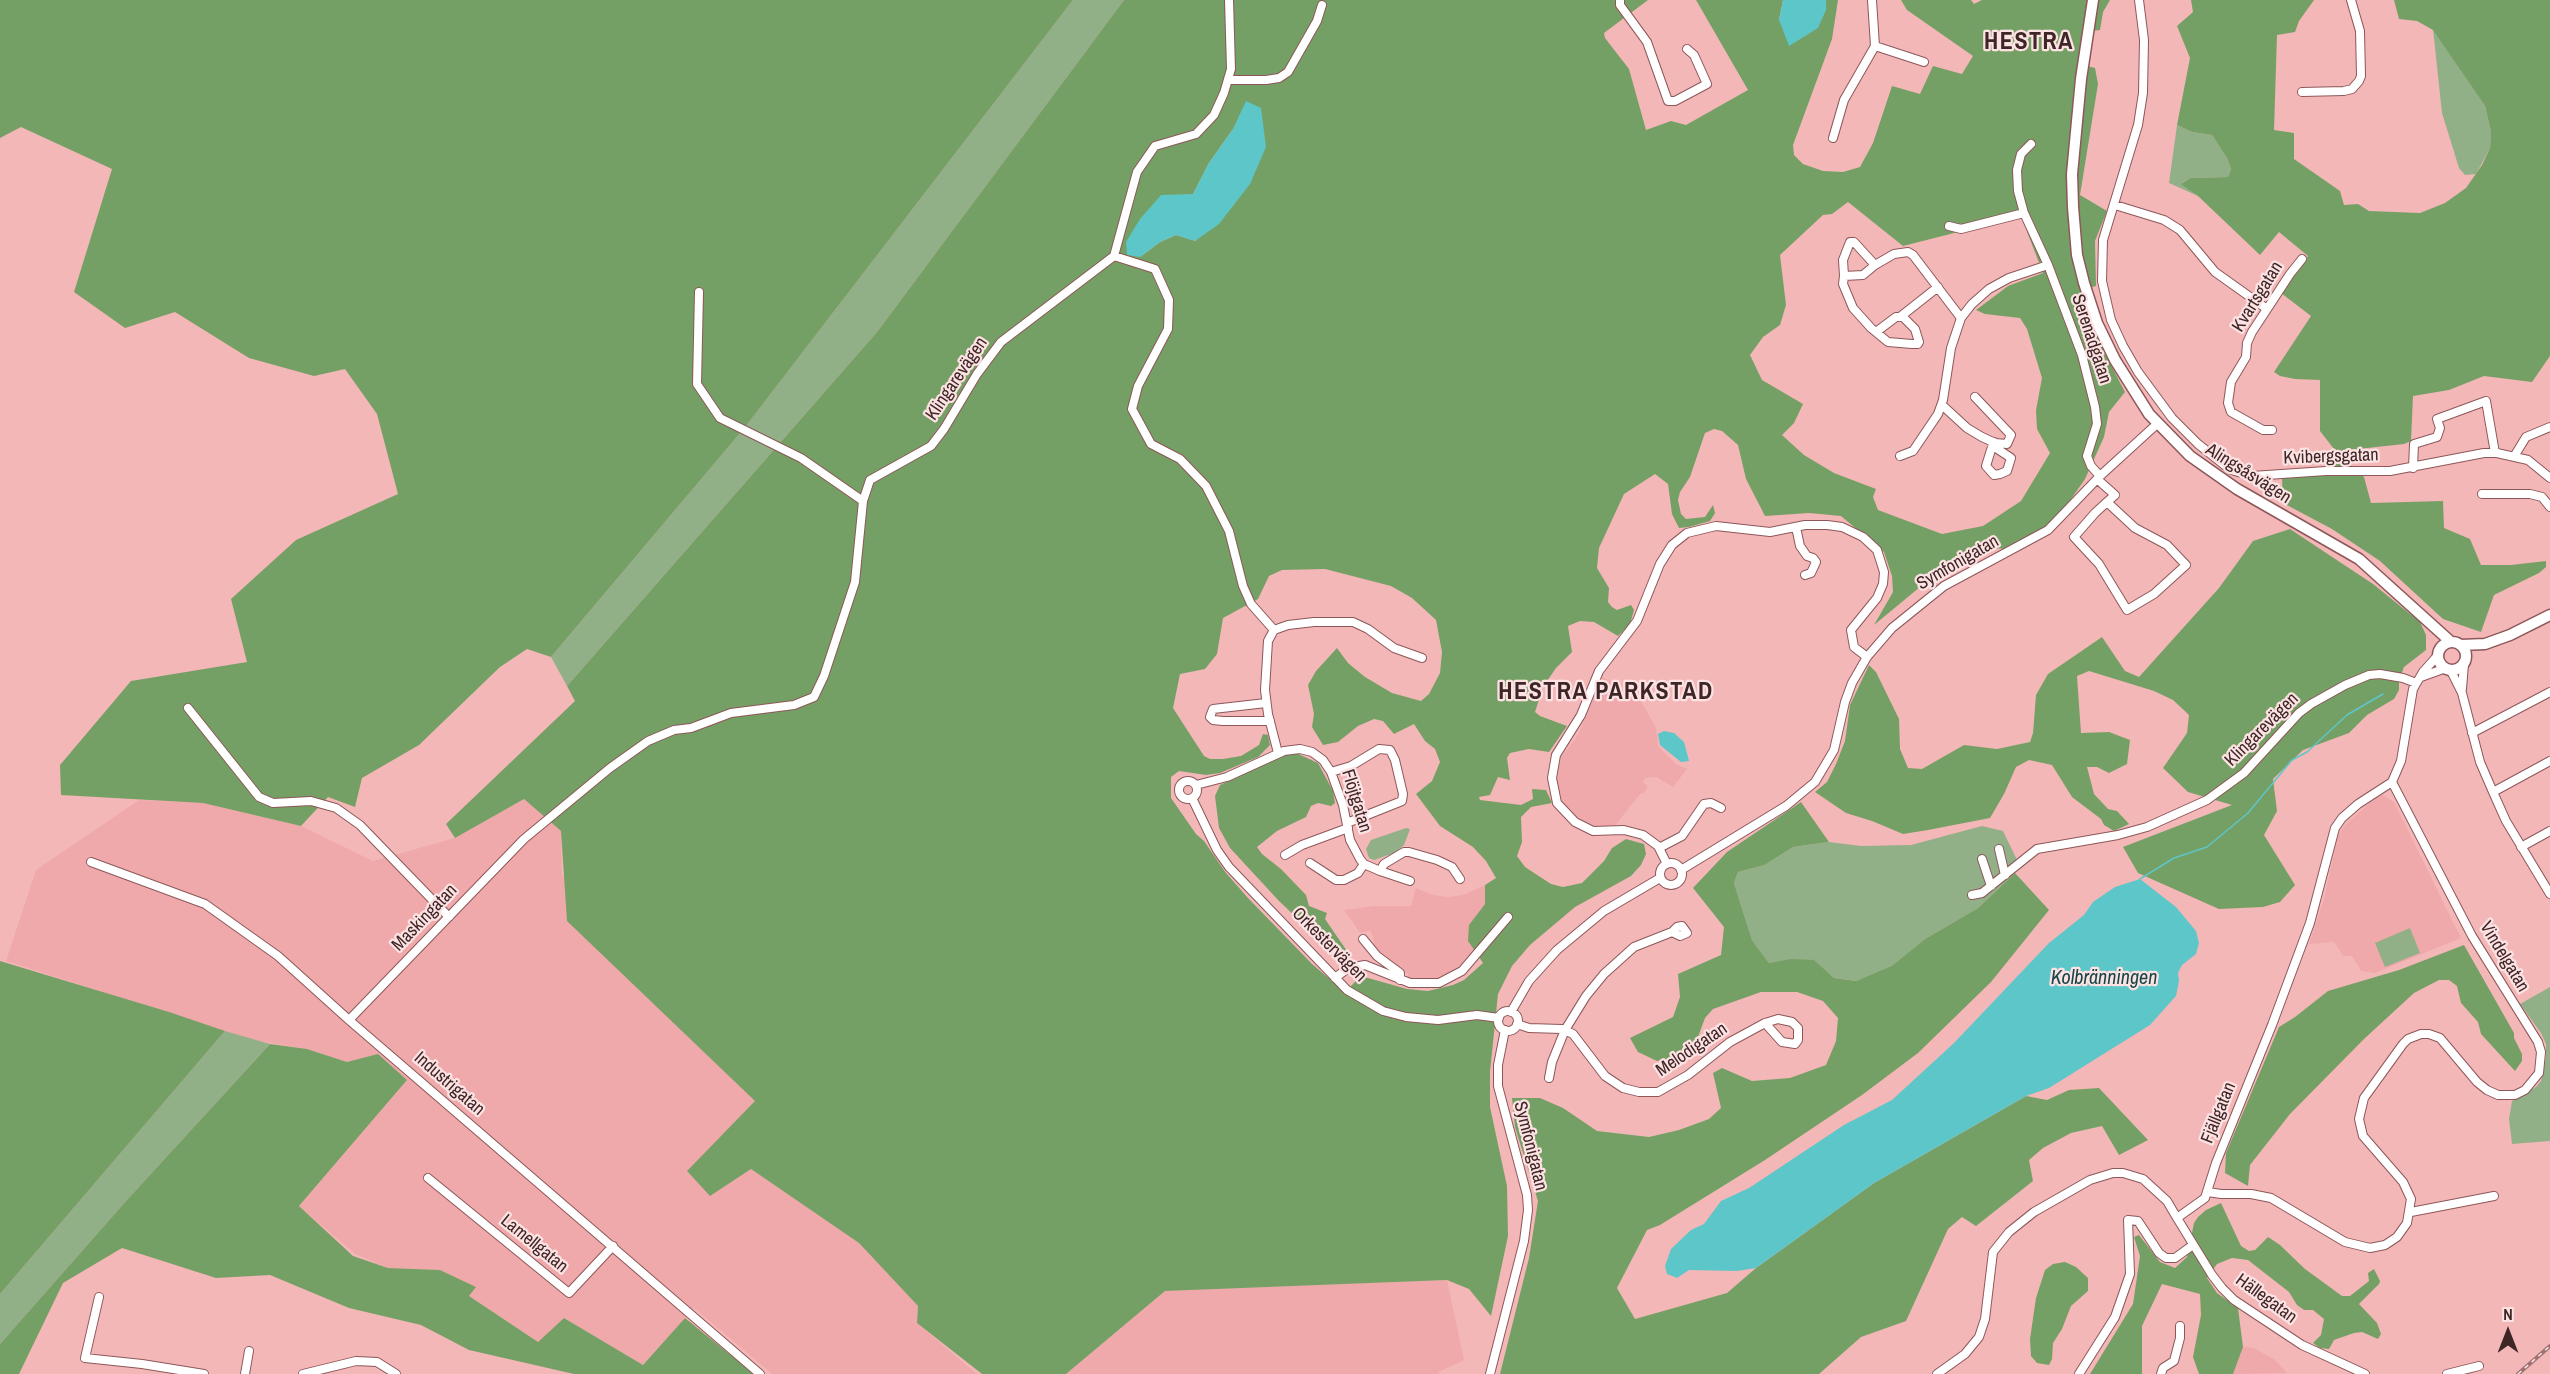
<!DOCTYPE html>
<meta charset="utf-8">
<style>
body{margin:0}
#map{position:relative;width:2550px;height:1374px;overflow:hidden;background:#f4b7b8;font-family:"Archivo Narrow",sans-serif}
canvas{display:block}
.north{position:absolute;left:2478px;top:1302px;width:60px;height:60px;-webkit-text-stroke:4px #fce2e2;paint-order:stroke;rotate:0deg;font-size:16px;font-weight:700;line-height:24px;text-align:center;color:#3e2627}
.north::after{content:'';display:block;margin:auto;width:21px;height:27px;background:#3e2627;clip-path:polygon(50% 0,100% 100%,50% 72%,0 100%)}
</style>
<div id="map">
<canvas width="2550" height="1374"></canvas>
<div class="north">N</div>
</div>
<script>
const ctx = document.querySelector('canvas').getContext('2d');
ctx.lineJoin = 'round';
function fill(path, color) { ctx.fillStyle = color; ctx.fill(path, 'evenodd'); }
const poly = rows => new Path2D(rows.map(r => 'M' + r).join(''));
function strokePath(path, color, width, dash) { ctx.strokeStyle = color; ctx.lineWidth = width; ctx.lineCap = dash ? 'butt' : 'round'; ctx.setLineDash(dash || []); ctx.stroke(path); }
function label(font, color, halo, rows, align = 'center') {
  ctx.font = font + ' "Archivo Narrow",sans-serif'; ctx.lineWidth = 4.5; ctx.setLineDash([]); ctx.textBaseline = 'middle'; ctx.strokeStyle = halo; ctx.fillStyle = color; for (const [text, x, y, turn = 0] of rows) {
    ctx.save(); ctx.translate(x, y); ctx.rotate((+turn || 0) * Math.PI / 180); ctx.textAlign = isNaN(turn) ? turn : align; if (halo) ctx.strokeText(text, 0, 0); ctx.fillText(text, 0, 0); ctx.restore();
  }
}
fill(poly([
 [1603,677,1641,701,1656,728,1658,746,1676,764,1687,769,1673,787,1656,777,1645,778,1643,782,1648,787,1643,794,1641,793,1613,828,1593,828,1574,818,1563,805,1557,785,1557,774,1560,759,1578,735],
 [2383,795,2394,802,2461,938,2375,973,2361,971,2352,956,2343,956,2334,942,2309,944,2324,899,2338,836,2344,826,2374,799],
 [524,799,561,831,562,875,672,1019,756,1101,687,1171,710,1195,751,1169,859,1243,918,1306,917,1323,977,1374,772,1374,694,1308,643,1365,564,1318,538,1342,469,1296,476,1287,440,1270,388,1268,355,1254,299,1206,407,1080,378,1055,347,1062,307,1049,253,1040,6,961,36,870,139,800,203,803,301,826,373,861,455,838],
 [1485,885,1485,904,1469,925,1475,951,1455,970,1432,981,1408,979,1408,974,1386,960,1375,949,1373,936,1370,931,1360,933,1344,910,1375,906,1411,906,1416,888,1433,895,1448,897,1463,895],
 [1447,1280,1464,1360,1439,1372,1439,1374,1066,1374,1165,1291],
 [2243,1347,2254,1348,2274,1359,2287,1373,2233,1374]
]), '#efa9ab');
fill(poly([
 [1073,0,1124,0,877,332,567,686,551,657,746,426],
 [2433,29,2485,106,2491,132,2490,148,2476,174,2465,175,2459,168,2442,113],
 [2177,125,2192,132,2212,135,2227,158,2231,169,2228,177,2190,178,2182,183,2198,196,2169,183],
 [1982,826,2003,831,2017,860,2012,864,2015,873,1978,908,1925,939,1892,967,1856,981,1834,978,1813,960,1791,960,1769,963,1752,940,1734,883,1738,872,1765,865,1793,847,1829,842,1861,846,1911,845],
 [1406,828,1410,829,1404,845,1394,853,1374,860,1369,858,1366,849,1371,840],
 [2410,928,2420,953,2385,967,2375,943],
 [2550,987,2550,1141,2512,1144,2509,1119,2512,1101,2536,1087,2541,1081,2546,1057,2546,1044,2541,1033,2520,1004],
 [225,1031,270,1044,126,1201,0,1344,0,1294]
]), '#92b087');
fill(poly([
 [0,0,1073,0,746,426,551,657,527,649,500,667,419,745,362,778,355,807,328,797,301,826,203,803,61,795,60,765,131,681,247,662,231,599,296,540,398,494,377,414,345,369,314,376,249,358,175,312,125,328,74,292,112,169,21,127,0,138],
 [1124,0,1648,0,1604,33,1605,38,1629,69,1646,130,1671,121,1686,125,1748,90,1696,0,1783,0,1779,20,1826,10,1826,0,1838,0,1832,39,1793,145,1794,155,1803,164,1823,171,1843,172,1860,167,1873,143,1892,86,1920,94,1933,66,1962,74,1973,56,1907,10,1901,0,1971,0,1974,4,1982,0,2110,0,2103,12,2100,30,2084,32,2080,46,2079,64,2095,68,2098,84,2080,195,2107,211,2095,241,2096,286,2081,290,2104,352,2125,392,2109,412,2104,437,2085,479,2060,515,2049,526,2008,549,1989,548,1947,569,1920,587,1874,625,1893,592,1892,576,1884,552,1841,516,1809,513,1765,516,1746,479,1738,445,1722,431,1714,429,1705,433,1690,477,1680,492,1678,500,1681,514,1686,519,1705,517,1713,505,1715,513,1710,521,1689,527,1679,528,1672,514,1668,484,1655,474,1624,494,1599,548,1597,568,1609,588,1608,602,1612,607,1617,610,1631,605,1634,610,1630,624,1618,636,1594,622,1580,621,1568,626,1572,652,1556,668,1543,687,1535,712,1540,716,1567,726,1549,752,1529,749,1510,753,1507,758,1510,780,1498,777,1490,795,1479,797,1480,800,1521,805,1533,799,1532,789,1546,790,1552,803,1531,807,1521,817,1522,842,1517,856,1525,867,1551,884,1563,887,1582,883,1604,861,1612,848,1626,839,1644,844,1646,854,1641,865,1631,876,1575,907,1530,945,1512,966,1498,994,1490,1072,1490,1107,1507,1186,1508,1236,1491,1316,1469,1289,1447,1280,1165,1291,1066,1374,982,1374,917,1323,918,1306,859,1243,751,1169,710,1196,687,1171,755,1101,567,921,561,831,524,799,455,838,446,824,575,701,567,686,877,332],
 [1233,129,1196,241,1176,235,1160,242,1140,257,1193,194,1209,163],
 [1848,202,1903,246,2021,216,2043,273,2008,286,1976,310,1985,314,2020,318,2027,329,2042,378,2036,410,2037,429,2050,453,2021,501,1983,526,1942,534,1878,510,1873,497,1876,489,1834,473,1804,455,1782,435,1794,423,1803,404,1762,380,1750,355,1763,337,1780,325,1786,305,1780,255,1823,215,1832,214],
 [1325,569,1391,586,1412,598,1436,620,1442,652,1440,673,1429,694,1421,701,1392,693,1365,677,1348,663,1337,648,1316,671,1308,685,1314,714,1312,727,1323,745,1338,742,1358,726,1374,719,1383,721,1394,734,1414,724,1425,741,1435,749,1440,762,1432,781,1416,794,1440,826,1473,847,1486,861,1496,878,1485,885,1485,904,1469,925,1468,941,1483,963,1464,980,1453,985,1428,991,1407,989,1361,976,1345,992,1312,964,1248,898,1226,873,1204,841,1196,834,1171,798,1171,777,1179,771,1206,775,1220,773,1258,757,1270,745,1268,735,1263,734,1259,745,1241,756,1223,759,1210,759,1204,756,1173,708,1180,674,1205,669,1217,654,1223,618,1258,599,1269,576,1282,570],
 [2191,0,2314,0,2299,21,2295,32,2277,35,2274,130,2294,133,2294,159,2340,191,2344,205,2358,204,2369,211,2420,213,2445,203,2466,188,2482,165,2490,148,2491,132,2485,106,2433,30,2417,21,2399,19,2394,0,2550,0,2550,356,2532,382,2484,376,2449,390,2413,396,2411,441,2404,444,2349,450,2347,453,2348,464,2364,477,2371,503,2443,501,2444,528,2470,539,2481,565,2511,565,2546,561,2546,567,2539,573,2494,595,2481,632,2443,619,2380,561,2332,529,2283,503,2282,477,2334,472,2334,449,2320,431,2320,380,2295,379,2280,376,2274,372,2311,316,2281,293,2308,256,2279,232,2260,255,2198,196,2181,184,2190,178,2228,177,2231,169,2227,158,2212,135,2192,132,2177,125,2190,58,2177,26,2193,12],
 [2290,529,2373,584,2420,622,2426,635,2426,650,2404,667,2399,681,2399,690,2394,699,2367,715,2349,733,2303,750,2273,779,2277,811,2264,835,2295,885,2280,902,2263,907,2219,909,2138,873,2123,847,2232,805,2188,792,2163,768,2187,733,2189,715,2173,700,2154,691,2089,671,2077,676,2081,733,2109,732,2130,740,2127,764,2109,773,2097,767,2087,767,2094,794,2108,809,2117,811,2129,824,2114,831,2104,825,2101,819,2072,797,2052,765,2029,760,2016,767,2004,794,1990,818,1928,830,1903,834,1872,821,1846,813,1815,792,1827,782,1836,764,1845,741,1850,705,1869,665,1876,672,1899,719,1900,749,1908,768,1922,769,1964,745,1997,749,2030,742,2033,733,2036,695,2048,674,2102,637,2125,671,2139,677,2219,588,2253,541],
 [1296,753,1318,763,1333,791,1335,803,1331,806,1318,803,1311,806,1306,817,1277,831,1257,847,1262,854,1281,869,1306,895,1309,906,1327,913,1325,919,1349,954,1344,959,1334,953,1279,901,1230,848,1219,828,1215,796,1220,785,1285,755],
 [1801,802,1829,842,1793,847,1765,865,1738,872,1734,883,1752,940,1769,963,1791,959,1814,960,1834,978,1856,981,1892,966,1925,939,1978,908,2015,873,2049,910,1991,982,1918,1053,1862,1095,1765,1160,1660,1225,1647,1230,1617,1288,1635,1319,1727,1293,1756,1268,1874,1183,2026,1096,2047,1100,2069,1090,2099,1088,2148,1140,2119,1155,2102,1126,2071,1133,2043,1148,2029,1160,2033,1181,1976,1226,1962,1217,1948,1229,1906,1321,1861,1337,1819,1374,1500,1374,1529,1258,1538,1201,1515,1127,1512,1098,1540,1098,1563,1108,1597,1131,1649,1137,1679,1130,1709,1119,1721,1108,1713,1073,1722,1068,1752,1081,1790,1078,1826,1065,1836,1041,1838,1018,1823,1001,1797,992,1761,992,1713,1009,1705,1018,1692,1053,1657,1061,1638,1052,1630,1038,1673,1017,1680,997,1678,974,1721,955,1724,927,1693,888,1727,852],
 [2464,945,2514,1033,2514,1038,2522,1054,2522,1061,2515,1071,2481,1034,2478,1022,2461,1003,2457,986,2449,980,2439,980,2414,993,2364,1039,2290,1114,2250,1165,2248,1186,2225,1173,2226,1153,2279,1027,2295,1017,2328,991,2399,970],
 [0,961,169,1012,225,1031,0,1294],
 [270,1044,307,1049,347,1062,378,1054,407,1080,299,1206,353,1256,388,1268,440,1270,476,1287,469,1296,538,1342,564,1318,643,1365,685,1318,754,1374,574,1374,469,1350,421,1325,349,1308,270,1275,216,1278,122,1248,63,1283,19,1374,0,1374,0,1344,126,1201],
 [2221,1203,2241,1246,2249,1251,2255,1250,2268,1237,2280,1245,2305,1269,2342,1296,2350,1296,2369,1281,2368,1273,2374,1269,2380,1281,2379,1284,2359,1304,2377,1323,2381,1334,2378,1339,2362,1332,2354,1333,2334,1340,2329,1349,2320,1348,2313,1343,2321,1335,2324,1319,2313,1310,2304,1310,2297,1305,2289,1292,2248,1260,2232,1258,2217,1264,2207,1278,2217,1293,2238,1308,2243,1347,2233,1374,2199,1374,2193,1357,2201,1315,2200,1294,2162,1284,2142,1326,2142,1374,2090,1374,2133,1304,2140,1256,2134,1237,2139,1235,2160,1262,2175,1268,2187,1257,2194,1223,2198,1217,2206,1210],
 [2065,1262,2076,1267,2088,1278,2088,1291,2071,1306,2062,1329,2053,1343,2052,1359,2049,1365,2037,1363,2031,1356,2030,1339,2036,1298,2045,1270,2053,1264]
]), '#75a065');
fill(poly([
 [1783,0,1826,0,1826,10,1818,28,1789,46,1779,20],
 [1246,101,1261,108,1266,147,1250,184,1219,224,1195,241,1176,235,1160,242,1140,257,1127,255,1126,242,1140,219,1161,195,1193,194,1209,163,1233,129],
 [1664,731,1674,733,1684,742,1689,761,1681,762,1660,745,1658,734],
 [2140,879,2176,907,2196,931,2199,943,2196,954,2182,965,2178,973,2179,981,2176,996,2150,1025,2049,1088,2026,1096,1874,1183,1756,1268,1737,1271,1689,1270,1677,1278,1667,1274,1665,1266,1671,1249,1691,1230,1704,1224,1721,1201,1749,1188,1844,1125,1892,1100,1954,1043,2049,943,2084,915,2093,902,2115,887]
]), '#5dc6c8');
strokePath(poly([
 [2140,879,2174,858,2207,847,2248,813,2292,760,2307,752,2347,715,2383,694]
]), '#5dc6c8', 1.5);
const minor = poly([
 [1620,0,1620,5,1647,42,1668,101,1675,101,1707,84,1694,55,1687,49],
 [2139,0,2144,40,2143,93,2138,125,2103,240,2102,281,2111,320,2123,346,2138,372,2172,418,2198,444,2231,470,2252,476,2326,471,2390,471,2484,453,2497,453,2528,460,2550,478],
 [1875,46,1924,62],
 [1228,80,1266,80,1279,78,1288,72,1317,21,1322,5],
 [2302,92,2344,91,2352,89,2359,81,2361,76,2360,31,2351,0],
 [1833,138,1844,100,1875,46,1872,0],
 [2031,144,2021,154,2017,170,2018,191,2024,213,2048,265,2082,355,2095,407,2097,424,2087,456,2091,466,2100,476],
 [2115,205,2164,220,2180,230,2215,272,2267,309],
 [1949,226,1961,229,2024,213],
 [1114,256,1155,269,1169,300,1168,329,1138,386,1132,409,1151,444,1180,459,1206,486,1229,531,1243,586,1251,604,1274,630],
 [1875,265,1863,275,1844,276,1843,260,1850,242,1854,242,1875,265,1894,254,1908,252,1913,255,1961,318],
 [1844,276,1843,284,1853,308,1871,328,1888,342,1912,344,1918,344,1919,342,1915,329,1903,317,1896,317,1876,332],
 [699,292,697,384,720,418,801,458,863,501],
 [1900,317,1938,287],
 [1942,405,1967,428,1982,437,1995,443,2007,444,2011,435,1975,397],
 [2272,430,2263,430,2231,412,2228,403,2231,382,2246,357,2247,343,2252,332,2290,274,2302,259],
 [1993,446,2011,458,2007,471,2000,474,1994,475,1986,466,1991,450,1994,442],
 [2515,455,2526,437,2550,427],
 [1900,456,1913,451,1938,414,1943,400,1951,348,1961,318,1972,304,1989,289,2009,278,2048,265],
 [2413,468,2414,444,2437,437,2440,428,2437,419,2486,401,2495,453],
 [2097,479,2115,495,2107,502,2135,528,2167,545,2186,565,2154,594,2127,610,2099,564,2074,537,2095,513,2107,502],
 [2482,494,2530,494,2542,497,2550,507],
 [1796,527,1800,546,1807,556,1813,558,1816,562,1811,573,1805,575],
 [2450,669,2462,693,2480,762,2493,792,2506,821,2550,894],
 [2421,677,2446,668],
 [2462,689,2464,664],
 [1266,703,1213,709,1210,717,1213,720,1223,721,1270,721],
 [188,708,259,797,273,803,311,801,336,808,360,825,449,917],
 [2472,733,2550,692],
 [1278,753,1268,714,1265,690,1268,641,1274,630,1288,625,1314,622,1353,622,1368,629,1394,648,1422,658],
 [1331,772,1351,766,1379,749,1390,750,1395,760,1403,794,1402,801,1347,823],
 '1179 790a9 9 0 1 1 18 0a9 9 0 1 1-18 0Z',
 [1196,785,1227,777,1284,751,1300,749,1312,752,1323,760,1331,772,1343,805,1350,840,1360,859,1364,864,1380,871,1410,881],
 [2493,792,2550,761],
 [1192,798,1217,850,1229,867,1347,990,1383,1011,1406,1017,1438,1020,1477,1015,1499,1018],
 [2521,847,2550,831],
 [1659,848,1682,836,1704,804,1711,803,1721,808],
 [1999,849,2005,875],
 [1285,855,1302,845,1348,828],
 [1982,859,1991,886],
 [91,862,205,904,278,956,349,1020,760,1374],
 [1310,863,1336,880,1344,880,1358,873,1364,864],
 '1660 874a11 11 0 1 1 22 0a11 11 0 1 1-22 0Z',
 [1667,864,1658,846,1643,835,1624,830,1593,831,1575,822,1557,803,1552,778,1556,755,1581,715,1599,671,1637,621,1660,564,1672,545,1687,533,1716,526,1770,532,1805,525,1827,525,1842,527,1863,537,1877,550,1884,572,1883,584,1877,598,1851,630,1854,647,1867,657],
 [1681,870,1786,806,1815,782,1834,750,1845,702,1852,683,1867,657,1892,628,1944,586,2048,530,2100,476,2157,424],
 [1380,871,1384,864,1404,852,1409,852,1437,860,1452,867,1460,879],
 [1972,895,1982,893,2037,849,2118,835,2147,827,2207,800,2244,773,2299,713,2311,704,2345,685,2369,675,2380,674,2403,678,2416,683],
 [1363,939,1377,956,1400,973,1400,980],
 [1335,978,1348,968,1365,965,1410,983,1439,983,1462,971,1508,917],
 '1498 1021a10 10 0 1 1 20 0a10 10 0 1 1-20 0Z',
 [1511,1012,1529,981,1557,950,1604,911,1660,878],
 [349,1020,524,839,610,768,648,741,674,730,691,728,731,713,794,705,814,697,824,676,855,582,863,501,870,480,931,446,944,429,977,374,1001,342,1114,256,1137,172,1155,146,1196,134,1214,115,1224,93,1231,69,1229,0],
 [1517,1024,1529,1028,1562,1029,1573,1034,1605,1076,1623,1088,1639,1092,1658,1092,1688,1075,1730,1042,1765,1023,1778,1019,1792,1022,1798,1028,1798,1040,1795,1044,1782,1042,1765,1023],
 [1549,1078,1552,1062,1565,1030,1586,996,1604,974,1634,947,1672,932,1677,927,1682,926,1687,933,1680,936,1672,932],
 [428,1178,569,1293,613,1246],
 [2208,1192,2221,1194,2251,1194,2271,1198,2345,1242,2370,1248,2385,1245,2397,1237,2407,1223,2411,1199,2403,1182,2363,1136,2359,1119,2364,1098,2403,1044,2408,1039,2421,1034,2429,1034,2440,1038,2477,1082,2487,1090,2498,1095,2515,1095,2525,1090,2539,1073,2541,1052,2538,1042,2472,936,2392,782],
 [2411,1212,2494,1196],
 [2177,1218,2212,1275,2222,1288,2234,1300,2302,1345,2365,1374],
 [99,1297,85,1358,142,1364,204,1374],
 [245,1374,249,1351],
 [303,1374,356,1361,377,1362,396,1374],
 [1490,1374,1524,1241,1528,1210,1527,1195,1498,1086,1498,1065,1505,1030],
 [1937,1374,1965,1354,1979,1337,1985,1319,1993,1252,2009,1232,2034,1212,2090,1180,2113,1173,2123,1173,2143,1179,2167,1201,2177,1218,2205,1198,2216,1163,2272,1025,2310,923,2335,828,2342,818,2358,804,2392,782,2401,761,2413,689,2423,672,2439,654],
 [2079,1374,2115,1317,2130,1274,2128,1220,2138,1221,2159,1253,2166,1258,2175,1258,2193,1245],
 [2161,1374,2163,1368,2174,1361,2180,1338,2180,1326],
 [2447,1374,2479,1366]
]);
const major = poly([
 [2093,0,2081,79,2072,174,2073,207,2077,255,2084,283,2097,323,2115,360,2149,414,2190,456,2237,489,2359,559,2451,642],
 '2438 656a14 14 0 1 1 28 0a14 14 0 1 1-28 0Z',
 [2461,645,2485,644,2510,635,2550,615]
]);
strokePath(minor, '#8d5759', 10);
strokePath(major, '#8d5759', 13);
strokePath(minor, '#fff', 8);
strokePath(major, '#fff', 10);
const rail = poly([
 [2518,1374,2550,1346]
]);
strokePath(rail, '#9d7172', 4);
strokePath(rail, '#fce2e2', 1.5, [4.5]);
label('18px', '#3e2627', '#fce2e2', [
 ["Kvartsgatan",2258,297,-58],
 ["Serenadgatan",2091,339,72],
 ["Klingarevägen",957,379,-56],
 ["Kvibergsgatan",2331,457,-2],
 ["Alingsåsvägen",2248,474,32],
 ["Symfonigatan",1958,563,-30],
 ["Klingarevägen",2262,730,-45],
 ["Flöjtgatan",1356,801,73],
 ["Maskingatan",425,918,-46],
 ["Orkestervägen",1329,945,45],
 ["Vindelgatan",2504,957,59],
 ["Melodigatan",1692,1050,-34],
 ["Industrigatan",449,1084,41],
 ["Fjällgatan",2219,1113,-68],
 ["Symfonigatan",1530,1146,76],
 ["Lamellgatan",534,1244,39],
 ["Hällegatan",2266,1299,36]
]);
label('italic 20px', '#154547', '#fce2e2', [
 ["Kolbränningen",2104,979]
]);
ctx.letterSpacing = '1.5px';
label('bold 24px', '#3e2627', '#fce2e2', [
 ["HESTRA",2029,43],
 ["HESTRA PARKSTAD",1606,693]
]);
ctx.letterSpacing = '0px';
</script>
